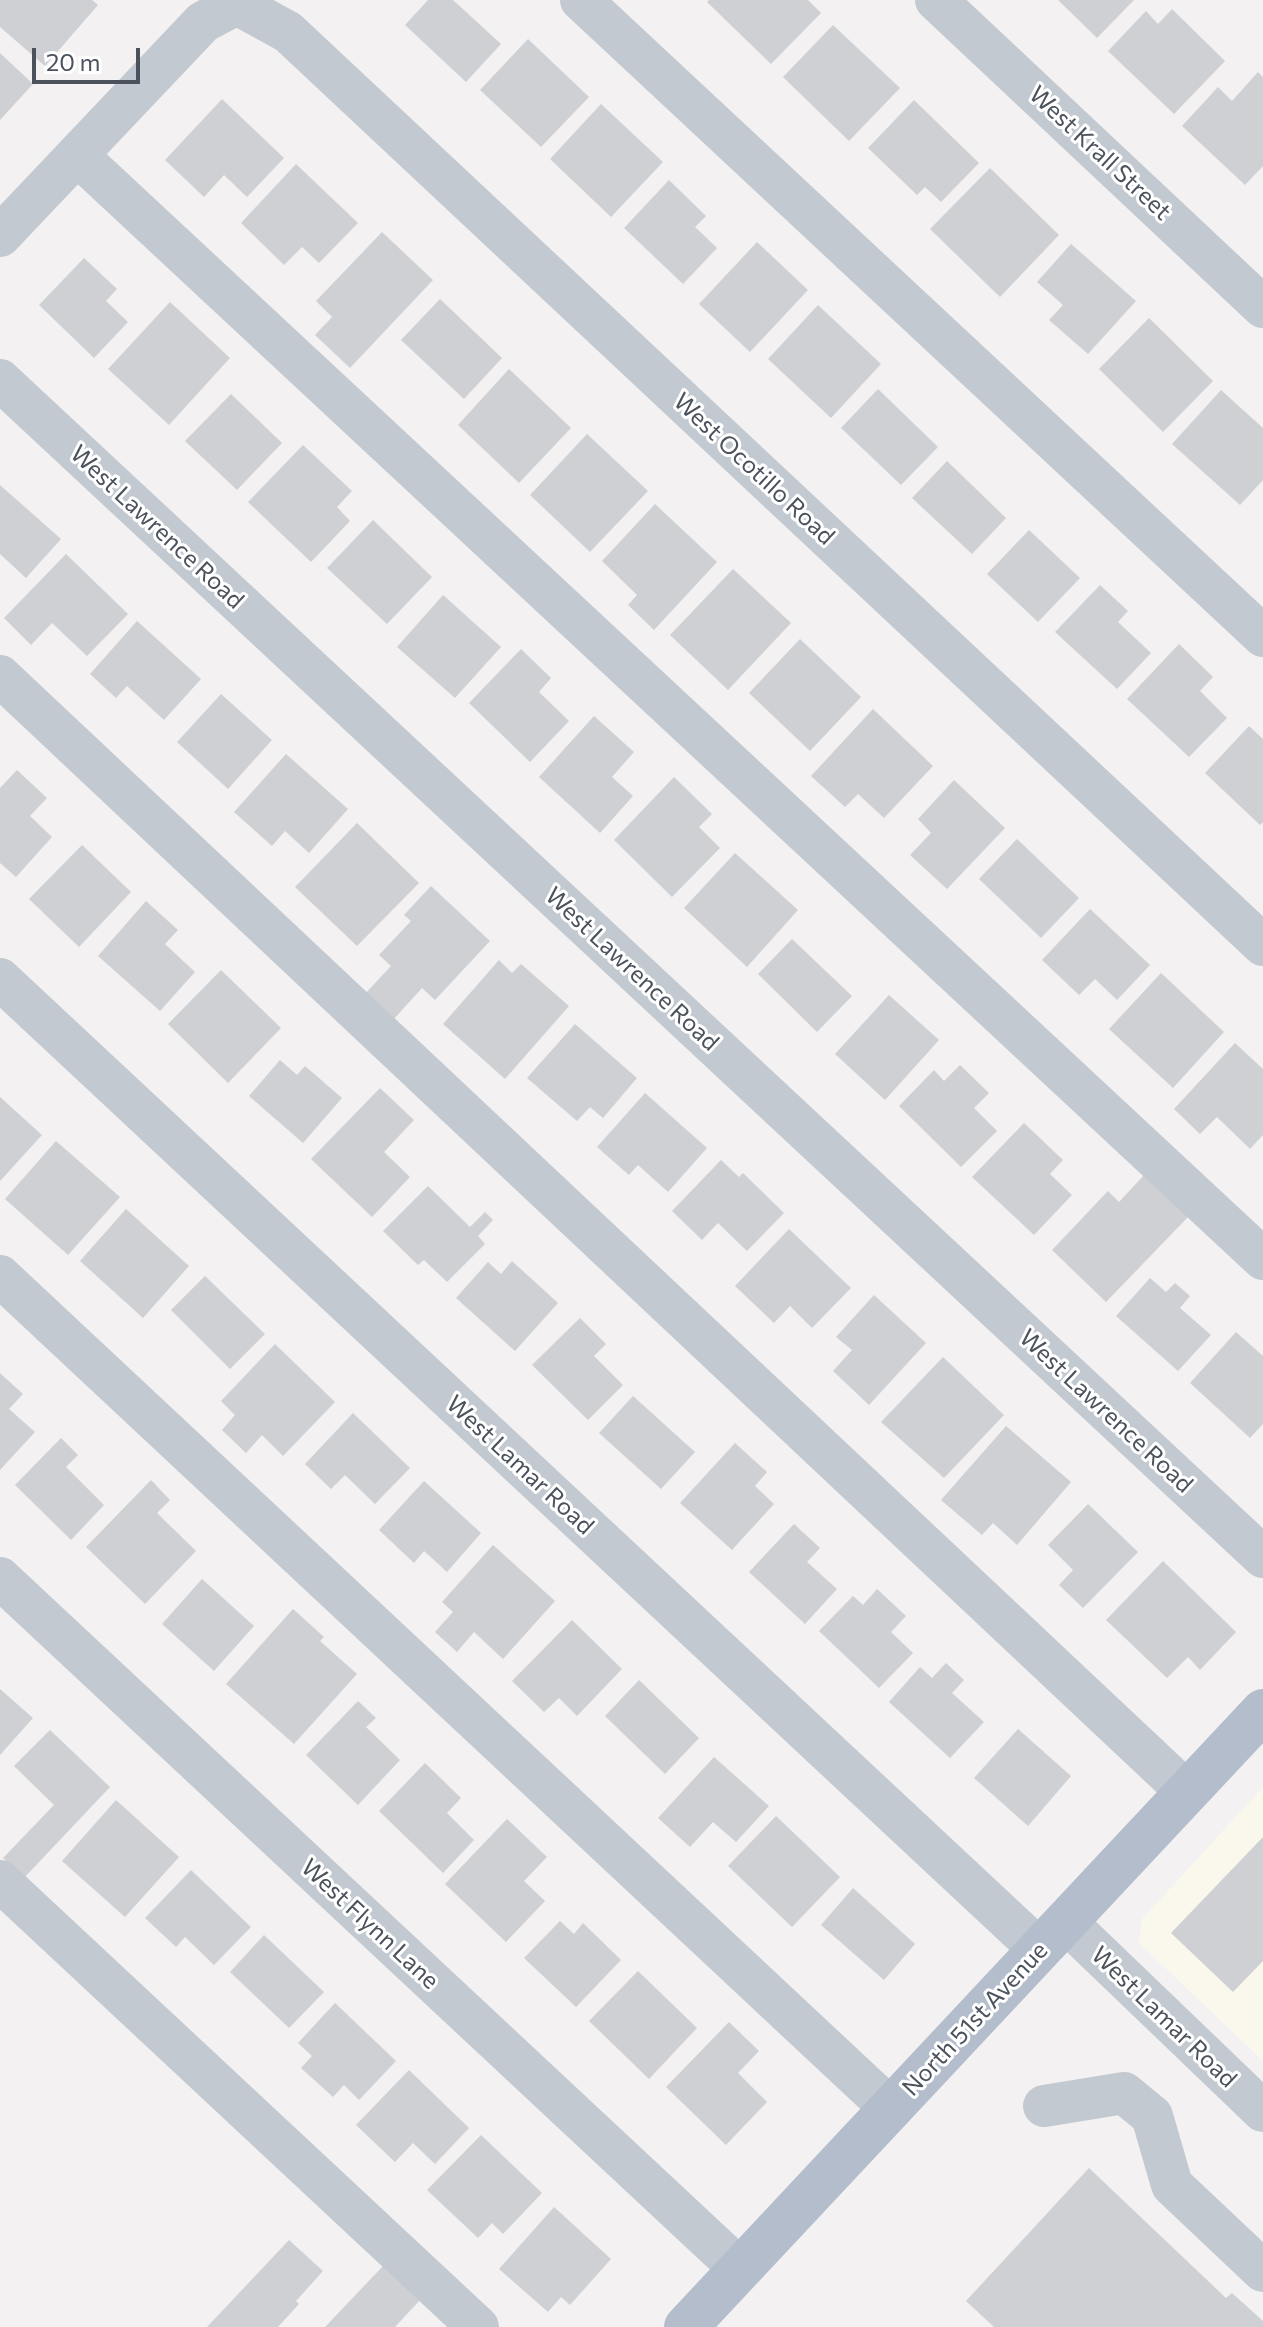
<!DOCTYPE html>
<style>
body{margin:0}
#map{position:relative;width:1263px;height:2327px;overflow:hidden;background:#f3f1f1;font-family:Commissioner,sans-serif}
canvas{display:block}
.scale{position:absolute;left:32px;top:48px;width:108px;height:36px;box-sizing:border-box;border:4px solid #4b525c;border-top:0;padding-left:10px;font-size:24px;line-height:28px;white-space:nowrap;color:#4b525c;-webkit-text-stroke:6px #fff;paint-order:stroke}
</style>
<div id="map">
<canvas width="1263" height="2327"></canvas>
<div class="scale">20 m</div>
</div>
<script>
const ctx = document.querySelector('canvas').getContext('2d');
ctx.lineJoin = 'round';
function fill(path, color) { ctx.fillStyle = color; ctx.fill(path, 'evenodd'); }
const poly = rows => new Path2D(rows.map(r => 'M' + r).join(''));
function strokePath(path, color, width, dash) { ctx.strokeStyle = color; ctx.lineWidth = width; ctx.lineCap = dash ? 'butt' : 'round'; ctx.setLineDash(dash || []); ctx.stroke(path); }
function label(font, color, halo, rows, align = 'center') {
  ctx.font = font + ' Commissioner,sans-serif'; ctx.lineWidth = 6; ctx.setLineDash([]); ctx.textBaseline = 'middle'; ctx.strokeStyle = halo; ctx.fillStyle = color; for (const [text, x, y, turn = 0] of rows) {
    ctx.save(); ctx.translate(x, y); ctx.rotate((+turn || 0) * Math.PI / 180); ctx.textAlign = isNaN(turn) ? turn : align; if (halo) ctx.strokeText(text, 0, 0); ctx.fillText(text, 0, 0); ctx.restore();
  }
}
fill(poly([
 [1263,1787,1263,2061,1139,1943,1142,1919]
]), '#faf8ed');
fill(poly([
 [0,0,92,0,98,5,45,66,0,27],
 [428,0,453,0,501,44,466,82,405,25],
 [709,0,808,0,821,13,771,64,707,2],
 [1058,0,1134,0,1097,38],
 [1172,9,1225,61,1174,114,1108,51,1146,11,1158,24],
 [833,25,900,88,849,141,783,77],
 [528,39,589,97,541,147,480,90],
 [0,53,33,84,0,120],
 [1258,72,1263,77,1263,166,1245,185,1182,126,1218,87,1232,101],
 [222,99,284,158,247,197,224,175,204,197,165,160],
 [914,100,979,163,941,202,925,187,917,195,868,148],
 [601,104,663,162,611,217,550,159],
 [296,164,358,223,319,263,302,247,284,265,241,223],
 [990,168,1059,235,1000,297,930,229],
 [669,180,706,216,695,227,717,248,683,284,624,228],
 [382,232,433,280,350,368,315,335,332,317,316,301],
 [757,242,808,290,750,352,699,304],
 [1071,244,1136,301,1088,354,1049,320,1063,305,1037,282],
 [84,258,117,289,106,301,128,322,94,358,39,305],
 [440,299,502,358,464,399,401,340],
 [170,302,230,358,169,425,108,369],
 [818,305,881,364,831,418,768,359],
 [1149,318,1213,381,1163,432,1099,369],
 [509,369,571,428,519,483,458,425],
 [878,389,938,447,901,485,841,428],
 [1221,390,1263,428,1263,480,1240,505,1172,444],
 [231,394,282,443,237,490,185,441],
 [587,434,648,491,590,552,530,495],
 [303,445,352,491,337,507,350,521,311,562,248,502],
 [947,461,1006,518,972,554,912,498],
 [0,485,61,539,26,578,0,554],
 [655,504,717,562,654,630,628,605,637,595,602,561],
 [373,520,432,577,387,624,327,568],
 [1029,530,1080,578,1038,622,987,574],
 [66,554,128,614,87,656,52,623,31,645,4,618],
 [733,569,791,623,728,690,670,635],
 [1100,585,1128,611,1118,622,1151,653,1117,689,1055,632],
 [443,595,501,647,455,698,397,647],
 [137,621,201,679,164,720,127,686,116,698,90,674],
 [800,639,861,697,810,751,749,693],
 [1179,644,1213,677,1200,691,1227,718,1189,757,1127,699],
 [521,649,551,678,539,692,569,721,530,762,469,703],
 [221,694,272,740,228,789,177,742],
 [873,709,933,766,884,818,858,794,845,807,811,776],
 [594,716,634,752,612,777,633,796,600,833,539,777],
 [1249,726,1263,739,1263,822,1260,825,1205,773],
 [286,754,348,809,309,853,285,831,272,846,234,812],
 [17,770,47,798,30,816,52,837,16,877,0,863,0,788],
 [674,777,712,814,699,827,720,848,672,897,614,840],
 [954,780,1005,828,947,889,910,855,931,833,918,819],
 [357,823,419,883,357,946,295,887],
 [1017,839,1079,898,1041,938,979,879],
 [82,845,131,892,79,947,29,899],
 [735,853,798,910,747,967,684,908],
 [431,886,490,941,435,1000,422,988,392,1021,364,995,391,966,379,955,411,921,404,915],
 [146,901,178,930,165,944,195,972,160,1011,98,956],
 [1090,909,1150,965,1117,1000,1095,979,1079,995,1042,960],
 [792,939,852,996,817,1032,758,974],
 [499,960,512,973,521,964,569,1006,505,1079,443,1024],
 [221,970,281,1028,228,1083,168,1024],
 [1161,973,1224,1032,1173,1088,1109,1029],
 [889,995,939,1040,885,1100,835,1054],
 [575,1024,637,1078,603,1118,590,1107,577,1121,527,1078],
 [1235,1043,1263,1069,1263,1135,1250,1149,1217,1117,1200,1134,1174,1109],
 [280,1060,297,1075,305,1066,342,1098,303,1143,249,1096],
 [960,1065,989,1093,974,1108,997,1131,961,1167,899,1106,934,1070,944,1081],
 [380,1088,414,1120,384,1152,410,1177,372,1217,311,1159],
 [645,1093,707,1148,668,1192,638,1165,629,1175,597,1147],
 [0,1097,42,1135,0,1181],
 [1024,1123,1063,1160,1050,1174,1072,1195,1034,1235,972,1177],
 [56,1141,120,1197,68,1255,5,1199],
 [721,1160,739,1177,743,1173,784,1213,747,1251,718,1223,702,1240,672,1211],
 [1145,1174,1189,1216,1106,1302,1052,1250,1108,1191,1119,1202],
 [428,1186,470,1227,485,1212,493,1220,478,1236,485,1244,447,1282,424,1260,418,1265,383,1231],
 [126,1209,189,1266,143,1318,80,1261],
 [789,1229,851,1288,812,1328,790,1306,774,1323,735,1286],
 [512,1261,558,1303,515,1351,456,1298,488,1262,501,1274],
 [205,1276,265,1334,230,1369,171,1310],
 [1150,1278,1166,1292,1175,1283,1190,1296,1180,1308,1211,1335,1178,1371,1116,1316],
 [874,1295,926,1343,869,1405,833,1371,852,1350,836,1337],
 [580,1318,606,1344,594,1356,623,1385,588,1420,532,1365],
 [1236,1332,1263,1356,1263,1424,1250,1438,1190,1383],
 [275,1344,335,1402,283,1456,262,1435,246,1453,222,1430,235,1415,221,1401],
 [943,1357,1004,1415,944,1478,881,1422],
 [0,1373,23,1394,9,1409,35,1432,0,1470],
 [633,1396,695,1452,661,1489,599,1433],
 [353,1413,410,1468,375,1504,345,1475,331,1489,305,1464],
 [1006,1426,1071,1482,1017,1545,993,1523,982,1535,941,1500],
 [61,1438,78,1455,66,1467,104,1505,71,1540,15,1485],
 [735,1443,767,1472,755,1486,774,1504,732,1550,680,1503],
 [151,1480,170,1500,157,1513,196,1551,145,1604,86,1547],
 [424,1481,481,1533,447,1572,424,1551,414,1563,379,1530],
 [1088,1504,1138,1552,1083,1608,1059,1585,1073,1570,1048,1545],
 [794,1524,820,1548,807,1562,837,1589,805,1624,749,1572],
 [493,1545,555,1601,503,1659,474,1632,457,1652,435,1632,453,1612,442,1602],
 [1163,1561,1236,1632,1200,1670,1188,1657,1167,1678,1106,1620],
 [202,1579,254,1626,214,1671,162,1624],
 [877,1589,906,1616,891,1632,913,1653,879,1688,819,1631,853,1596,863,1605],
 [293,1609,324,1637,320,1641,357,1674,294,1744,226,1684],
 [572,1620,622,1669,577,1716,559,1698,544,1712,512,1681],
 [946,1663,964,1680,952,1693,984,1722,950,1758,889,1702,920,1667,932,1678],
 [639,1680,699,1738,665,1774,605,1716],
 [0,1689,33,1718,0,1755],
 [358,1701,376,1718,366,1727,400,1760,358,1805,306,1755],
 [1018,1729,1071,1776,1028,1826,974,1778],
 [50,1730,110,1787,24,1878,3,1858,54,1805,14,1766],
 [714,1757,769,1806,736,1842,713,1822,690,1847,658,1818],
 [425,1763,461,1798,447,1813,474,1840,443,1873,379,1811],
 [116,1800,179,1857,125,1917,62,1861],
 [776,1816,840,1877,792,1927,728,1866],
 [507,1819,547,1857,524,1881,545,1901,506,1942,445,1884],
 [1263,1837,1263,1961,1233,1992,1171,1933],
 [191,1870,251,1927,214,1965,185,1937,176,1947,145,1918],
 [853,1888,915,1944,884,1980,821,1925],
 [560,1921,574,1934,583,1923,621,1960,576,2007,524,1958],
 [264,1935,324,1992,289,2028,230,1972],
 [638,1971,697,2028,649,2079,589,2021],
 [335,2003,396,2061,359,2100,344,2085,333,2097,301,2068,312,2056,298,2043],
 [729,2022,759,2051,738,2073,767,2102,726,2145,666,2087],
 [409,2070,469,2128,435,2164,413,2143,395,2162,356,2125],
 [481,2135,542,2193,503,2234,492,2223,478,2238,427,2190],
 [1089,2168,1226,2298,1232,2293,1263,2321,1263,2327,994,2327,966,2301],
 [554,2207,611,2259,570,2305,561,2297,548,2312,499,2269],
 [289,2240,323,2271,296,2301,299,2304,278,2327,207,2327],
 [383,2266,420,2300,395,2327,325,2327]
]), '#ced0d4');
strokePath(poly([
 [581,0,1263,636],
 [936,0,1263,307],
 [77,155,1263,1259],
 [0,236,203,22,237,4,288,32,1263,945],
 [0,380,1263,1557],
 [0,676,1187,1792],
 [0,979,1040,1950],
 [0,1276,891,2109],
 [0,1578,740,2269],
 [0,1881,478,2327],
 [1066,1922,1263,2111],
 [1044,2106,1124,2093,1152,2116,1172,2185,1263,2271]
]), '#c3c9d0', 42);
strokePath(poly([
 [686,2327,1263,1711]
]), '#b4bdcc', 44);
label('24px', '#4b525c', '#fff', [
 ["West Krall Street",1100,153,43],
 ["West Ocotillo Road",754,469,43],
 ["West Lawrence Road",157,527,43],
 ["West Lawrence Road",632,969,43],
 ["West Lawrence Road",1106,1411,43],
 ["West Lamar Road",520,1465,43],
 ["West Flynn Lane",370,1924,43],
 ["West Lamar Road",1164,2017,44],
 ["North 51st Avenue",975,2019,-47]
]);
</script>
